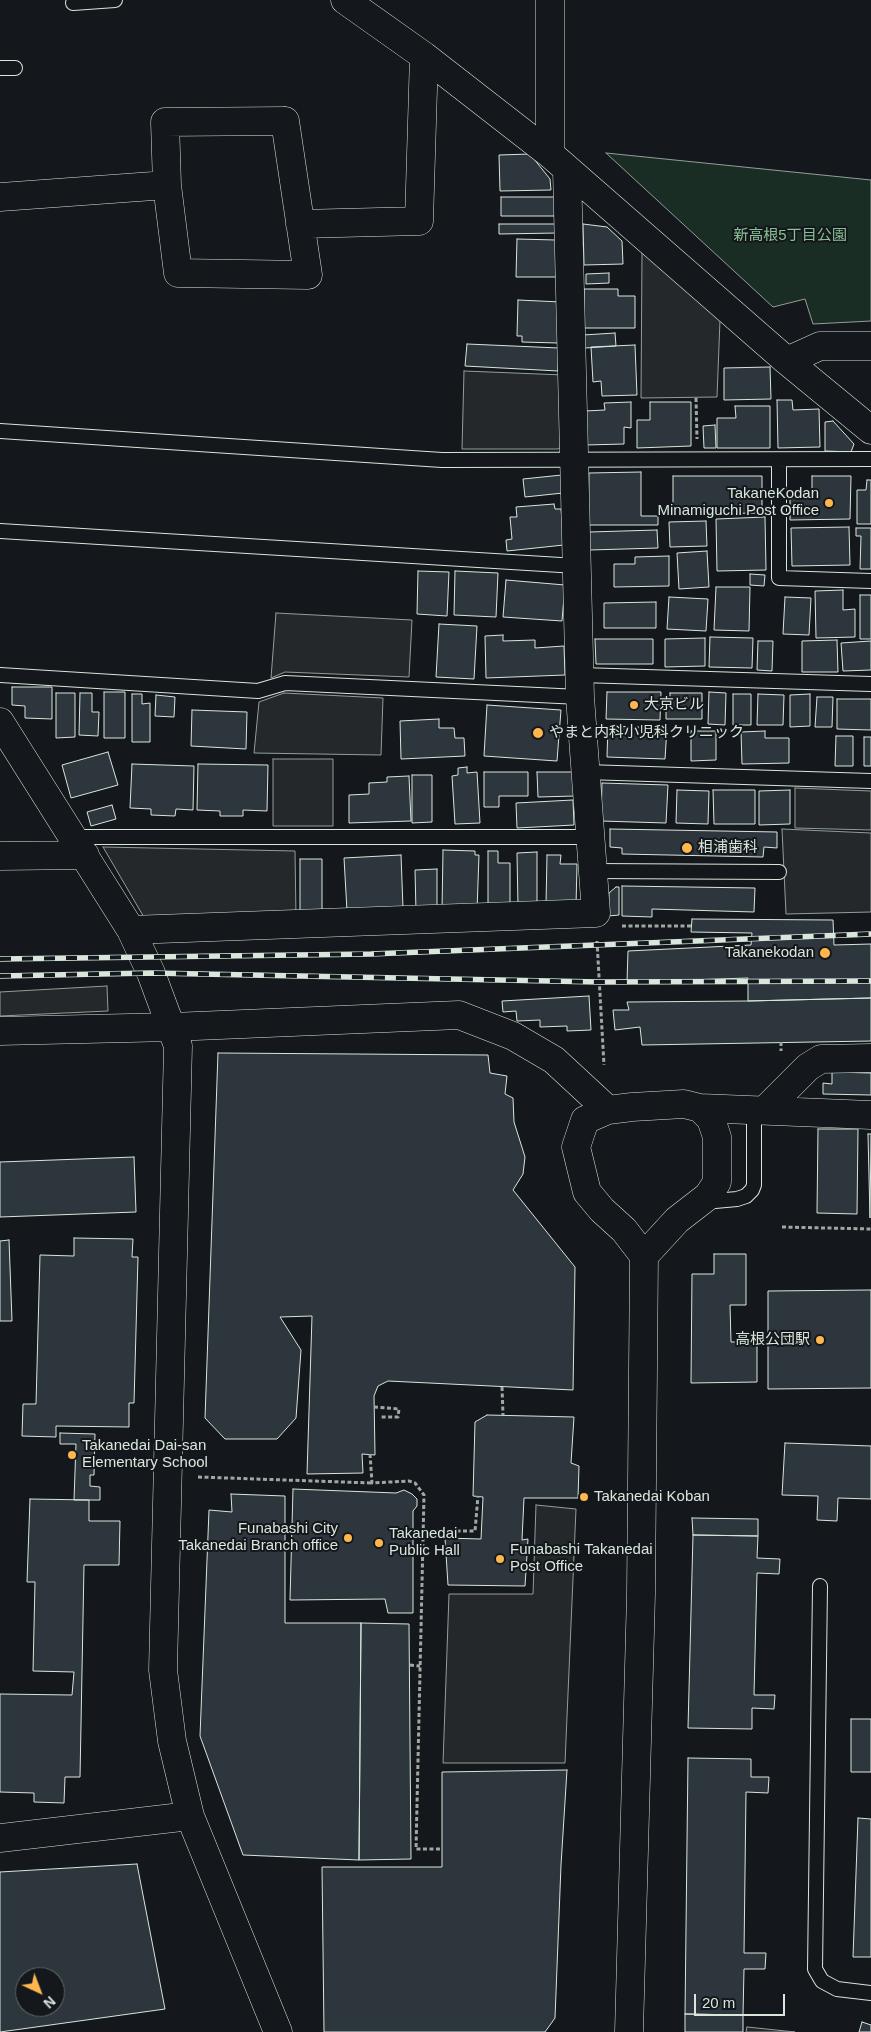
<!DOCTYPE html>
<meta charset="utf-8">
<style>
body{margin:0}
#map{position:relative;width:871px;height:2032px;overflow:hidden;background:#14181c;font-family:Helvetica,sans-serif}
canvas{display:block}
.north{position:absolute;left:15px;top:1967px;width:50px;height:50px;box-sizing:border-box;background:#14181c;border:1px solid #626a69;border-radius:50%;rotate:137deg;font-size:14px;font-weight:700;line-height:20px;text-align:center;color:#d8e6dc}
.north::after{content:'';display:block;margin:auto;width:18px;height:22px;background:#ffb74d;clip-path:polygon(50% 0,100% 100%,50% 72%,0 100%)}
.scale{position:absolute;left:694px;top:1994px;width:91px;height:22px;box-sizing:border-box;border:2px solid #d8e6dc;border-top:0;padding-left:6px;font-size:15px;line-height:18px;white-space:nowrap;color:#d8e6dc;-webkit-text-stroke:4px #14181c;paint-order:stroke}
</style>
<div id="map">
<canvas width="871" height="2032"></canvas>
<div class="north">N</div>
<div class="scale">20 m</div>
</div>
<script>
const ctx = document.querySelector('canvas').getContext('2d');
ctx.lineJoin = 'round';
function fill(path, color) { ctx.fillStyle = color; ctx.fill(path, 'evenodd'); }
const poly = rows => new Path2D(rows.map(r => 'M' + r).join(''));
function strokePath(path, color, width, dash) { ctx.strokeStyle = color; ctx.lineWidth = width; ctx.lineCap = dash ? 'butt' : 'round'; ctx.setLineDash(dash || []); ctx.stroke(path); }
function label(font, color, halo, rows, align = 'center') {
  ctx.font = font + ' Helvetica,"Noto Sans JP",sans-serif'; ctx.lineWidth = 4; ctx.setLineDash([]); ctx.textBaseline = 'middle'; ctx.strokeStyle = halo; ctx.fillStyle = color; for (const [text, x, y, turn = 0] of rows) {
    ctx.save(); ctx.translate(x, y); ctx.rotate((+turn || 0) * Math.PI / 180); ctx.textAlign = isNaN(turn) ? turn : align; if (halo) ctx.strokeText(text, 0, 0); ctx.fillText(text, 0, 0); ctx.restore();
  }
}
const green = poly([
 [606,153,871,180,871,321,813,324,805,299,773,307,606,153]
]);
fill(green, '#1a2d24');
strokePath(green, '#939e99', 1);
const parking = poly([
 [642,252,720,320,717,397,641,398,642,252],
 [464,371,564,375,567,443,558,449,462,449,464,371],
 [276,613,412,620,409,677,285,672,271,678,276,613],
 [284,693,383,698,381,755,254,753,259,702,284,693],
 [273,759,333,759,333,826,273,826,273,759],
 [795,788,871,791,871,830,795,828,795,788],
 [782,829,871,833,871,912,786,914,782,829],
 [103,847,295,851,296,918,145,919,103,847],
 [107,986,108,1011,0,1016,0,992,107,986],
 [536,1505,576,1509,565,1763,443,1763,449,1594,533,1594,536,1505],
 [747,2027,795,2032,746,2032,747,2027]
]);
fill(parking, '#24282b');
strokePath(parking, '#939e99', 1);
const building = poly([
 [530,154,550,179,551,190,500,191,499,155,530,154],
 [501,197,559,197,559,216,501,216,501,197],
 [499,224,558,224,557,233,499,234,499,224],
 [583,224,607,227,622,241,623,264,584,265,583,224],
 [517,239,556,240,556,277,516,277,517,239],
 [609,273,609,283,586,284,586,274,609,273],
 [584,289,618,289,618,296,635,296,635,328,584,328,584,289],
 [518,300,561,302,558,343,522,342,522,336,517,336,518,300],
 [615,333,616,346,585,348,583,335,615,333],
 [467,344,559,348,558,371,465,366,467,344],
 [635,345,637,395,602,396,601,381,593,382,591,347,635,345],
 [770,367,771,399,724,400,724,368,770,367],
 [777,400,792,400,793,410,819,409,820,447,778,448,777,400],
 [631,402,631,428,624,427,624,444,585,445,585,411,605,410,604,403,631,402],
 [650,402,691,402,691,446,637,448,637,420,650,420,650,402],
 [735,406,770,406,770,448,717,448,717,418,736,418,735,406],
 [833,421,854,444,851,452,825,451,825,422,833,421],
 [715,425,716,448,704,448,703,426,715,425],
 [641,472,641,516,658,516,658,525,588,525,589,473,641,472],
 [562,475,563,493,525,497,523,479,562,475],
 [673,476,762,476,762,513,673,514,673,476],
 [812,476,851,476,850,519,790,520,790,496,812,496,812,476],
 [867,480,871,480,871,524,857,524,857,490,866,490,867,480],
 [554,504,555,509,561,509,564,545,507,551,506,540,512,539,510,517,517,517,516,507,554,504],
 [765,517,766,570,717,571,716,519,765,517],
 [706,521,707,546,670,547,669,522,706,521],
 [849,527,850,565,792,566,791,528,849,527],
 [856,528,871,528,871,569,860,569,861,536,856,536,856,528],
 [657,530,658,548,590,550,589,532,657,530],
 [707,551,709,587,679,589,677,553,707,551],
 [669,556,669,586,614,587,614,564,635,564,635,557,669,556],
 [418,571,449,572,447,616,417,614,418,571],
 [455,571,498,573,496,617,454,615,455,571],
 [750,574,765,575,764,586,750,585,750,574],
 [506,580,565,585,562,621,503,617,506,580],
 [716,587,750,587,749,631,714,630,716,587],
 [843,590,843,610,855,609,855,637,816,638,815,591,843,590],
 [860,595,871,595,871,639,860,639,860,595],
 [669,597,708,599,706,631,667,629,669,597],
 [785,597,811,598,809,635,783,634,785,597],
 [656,602,656,628,604,628,604,603,656,602],
 [439,624,477,626,474,679,436,677,439,624],
 [503,635,503,641,535,640,535,648,564,646,565,675,486,678,485,636,503,635],
 [710,637,753,638,752,668,709,667,710,637],
 [705,638,705,666,665,667,665,639,705,638],
 [595,639,653,639,653,664,596,664,595,639],
 [837,640,838,672,802,672,802,641,837,640],
 [758,641,773,641,772,671,757,670,758,641],
 [871,641,871,670,843,671,841,643,871,641],
 [12,687,52,687,52,719,25,718,25,706,12,705,12,687],
 [104,692,125,692,125,738,104,738,104,692],
 [607,692,661,692,660,720,606,719,607,692],
 [709,692,726,693,725,725,708,724,709,692],
 [56,693,75,693,75,737,56,738,56,693],
 [80,693,92,693,92,712,99,712,98,736,79,735,80,693],
 [670,693,702,693,702,719,666,719,666,704,670,704,670,693],
 [132,694,142,694,142,704,150,703,150,742,132,742,132,694],
 [733,694,751,694,751,725,733,725,733,694],
 [758,694,784,695,783,725,757,725,758,694],
 [810,694,810,726,790,727,790,695,810,694],
 [156,695,175,697,174,717,155,716,156,695],
 [817,697,833,697,832,727,815,727,817,697],
 [837,699,871,699,871,730,837,729,837,699],
 [487,705,561,710,557,761,484,756,487,705],
 [192,710,247,712,246,749,191,746,192,710],
 [439,719,439,728,454,728,455,738,464,738,465,756,401,759,400,721,439,719],
 [608,726,667,728,665,759,607,757,608,726],
 [691,731,716,731,716,760,691,761,691,731],
 [765,731,765,738,789,738,789,763,742,764,741,732,765,731],
 [836,736,853,736,853,766,835,766,836,736],
 [864,737,871,737,871,766,864,766,864,737],
 [108,752,118,785,71,798,62,765,108,752],
 [132,764,194,766,193,810,176,809,175,816,151,815,151,809,130,808,132,764],
 [198,764,268,765,267,811,243,810,243,816,220,816,220,811,197,810,198,764],
 [467,767,467,773,477,772,480,823,455,824,452,776,458,775,458,768,467,767],
 [484,772,528,772,528,796,499,796,499,807,484,807,484,772],
 [537,772,575,772,575,796,538,797,537,772],
 [412,775,432,775,432,822,412,823,412,775],
 [409,776,411,821,349,823,349,795,369,794,369,783,387,782,387,777,409,776],
 [602,783,668,785,666,823,601,821,602,783],
 [677,790,709,791,708,824,676,823,677,790],
 [713,790,755,790,755,824,714,824,713,790],
 [790,790,790,824,759,825,759,791,790,790],
 [573,800,574,825,517,828,516,803,573,800],
 [112,805,116,819,91,826,87,812,112,805],
 [610,829,777,832,777,848,764,847,763,857,622,854,622,848,610,847,610,829],
 [443,850,475,851,475,855,479,855,477,911,442,910,443,850],
 [488,851,498,851,498,863,510,863,510,908,488,908,488,851],
 [537,852,537,907,518,907,517,853,537,852],
 [401,855,403,908,347,911,344,858,401,855],
 [547,855,561,855,560,864,577,864,576,906,546,905,547,855],
 [300,859,322,859,322,915,300,915,300,859],
 [437,869,437,912,416,912,415,870,437,869],
 [622,886,755,888,754,912,652,909,652,917,622,916,622,886],
 [616,887,619,887,619,915,608,916,609,893,616,887],
 [692,919,833,920,834,945,871,944,871,998,748,1001,748,978,627,982,628,951,751,945,752,933,691,932,692,919],
 [589,996,591,1030,567,1031,567,1026,540,1027,540,1020,517,1021,516,1011,503,1012,502,1001,589,996],
 [871,998,871,1041,642,1045,640,1027,615,1030,613,1010,629,1010,627,1002,748,1001,871,998],
 [218,1053,488,1055,490,1073,507,1076,505,1094,513,1098,514,1122,525,1157,523,1174,513,1190,575,1267,573,1390,388,1381,378,1386,374,1396,375,1455,362,1454,363,1473,307,1474,312,1316,280,1317,301,1350,296,1418,277,1439,225,1439,205,1418,218,1053],
 [832,1072,871,1073,871,1095,823,1094,823,1083,832,1084,832,1072],
 [818,1129,858,1129,857,1214,817,1213,818,1129],
 [868,1134,871,1134,870,1218,868,1134],
 [134,1157,136,1212,0,1217,0,1162,134,1157],
 [74,1238,133,1239,132,1257,138,1257,134,1403,129,1403,129,1427,56,1426,56,1437,22,1436,23,1404,36,1404,40,1255,74,1256,74,1238],
 [9,1240,12,1321,0,1321,0,1241,9,1240],
 [714,1254,746,1254,746,1305,730,1305,731,1342,757,1342,757,1382,691,1383,692,1274,714,1274,714,1254],
 [871,1290,871,1388,768,1389,768,1291,871,1290],
 [487,1415,574,1417,571,1463,579,1466,578,1498,524,1498,522,1540,528,1539,525,1586,448,1585,445,1538,481,1539,483,1497,473,1496,475,1422,487,1415],
 [60,1433,95,1434,94,1475,90,1475,90,1486,100,1487,100,1500,74,1500,76,1444,60,1444,60,1433],
 [785,1443,871,1446,871,1499,838,1498,837,1521,817,1520,818,1496,782,1495,785,1443],
 [293,1489,396,1493,404,1490,412,1494,417,1499,417,1506,413,1511,413,1613,388,1613,385,1599,290,1600,293,1489],
 [231,1494,285,1496,285,1623,361,1623,359,1860,243,1855,200,1736,209,1510,232,1512,231,1494],
 [30,1499,89,1500,89,1521,120,1521,119,1565,84,1565,80,1777,65,1777,64,1803,34,1802,34,1793,0,1792,0,1694,72,1695,74,1672,33,1671,35,1582,27,1582,30,1499],
 [692,1518,758,1519,758,1536,693,1535,692,1518],
 [693,1535,758,1536,757,1558,780,1559,779,1574,757,1573,754,1695,775,1695,774,1709,752,1708,752,1729,688,1728,693,1535],
 [361,1623,409,1624,411,1859,359,1860,361,1623],
 [851,1719,871,1719,871,1772,851,1772,851,1719],
 [688,1758,751,1759,751,1777,769,1777,768,1793,746,1792,744,1953,766,1953,765,1969,744,1969,743,2015,685,2014,688,1758],
 [567,1770,561,1865,555,2018,545,2032,324,2032,322,1867,442,1867,442,1772,567,1770],
 [858,1818,871,1819,871,1957,853,1957,858,1818],
 [137,1864,165,2009,0,2032,0,1872,137,1864],
 [25,1977,55,1977,55,2007,25,2007,25,1977],
 [685,2014,743,2015,743,2032,685,2032,685,2014],
 [862,2022,871,2025,871,2032,859,2032,862,2022]
]);
fill(building, '#2c363c');
strokePath(building, '#d8e6dc', 1);
const service = poly([
 [73,3,115,0],
 [0,68,15,68],
 [0,431,442,460,871,459],
 [779,460,779,578,871,581],
 [0,531,577,566],
 [0,675,258,691,285,683,580,697],
 [581,675,871,684],
 [585,772,871,781],
 [75,837,590,837],
 [593,871,779,872],
 [704,1202,737,1199,746,1196,752,1190,754,1185,754,1110],
 [820,1586,815,1969,822,1981,837,1989,871,1993]
]);
const minor = poly([
 [345,0,424,56,550,154,787,361,871,430],
 [285,121,308,275,178,273,167,185,165,122,285,121],
 [550,154,550,0],
 [0,197,167,185],
 [300,224,419,221,424,56],
 [787,361,820,346,871,346],
 [0,722,131,930,151,973,178,1046,163,1670,172,1741,190,1816,278,2032],
 [0,856,85,855],
 [131,930,596,913,580,697,567,170],
 [0,1031,172,1027,459,1015,513,1036,554,1060,608,1110],
 [700,1108,871,1115],
 [765,1110,808,1067,821,1059,871,1058],
 [0,1838,190,1816],
 [629,2032,641,1594,644,1256,624,1230,602,1210,587,1192,576,1147,585,1120,608,1110,632,1107,684,1104,700,1108,711,1119,717,1137,717,1182,708,1196,677,1220,644,1256]
]);
strokePath(service, '#d8e6dc', 16);
strokePath(minor, '#d8e6dc', 29);
strokePath(poly([
 [696,398,697,439],
 [622,926,691,926],
 [597,941,604,1065],
 [781,1042,781,1051],
 [782,1227,871,1229],
 [502,1387,503,1415],
 [374,1407,399,1409,398,1417,380,1417],
 [370,1454,372,1483,409,1481,415,1483,424,1495,416,1849,442,1849],
 [198,1477,372,1483],
 [424,1531,475,1531,478,1496],
 [410,1665,420,1666]
]), '#9da8a2', 3, [4, 2.5]);
strokePath(service, '#14181c', 14);
strokePath(minor, '#14181c', 28);
const rail = poly([
 [0,959,371,954,871,934],
 [0,976,151,973,599,982,871,981]
]);
strokePath(rail, '#d8e6dc', 5.5);
strokePath(rail, '#14181c', 4, [11]);
for (const [x, y, r, color] of [
 [829,503,5,"#ffb74d"],
 [634,705,5,"#ffb74d"],
 [538,733,6,"#ffb74d"],
 [687,848,6,"#ffb74d"],
 [825,953,6,"#ffb74d"],
 [820,1340,5,"#ffb74d"],
 [72,1455,5,"#ffb74d"],
 [584,1497,5,"#ffb74d"],
 [348,1538,5,"#ffb74d"],
 [379,1543,5,"#ffb74d"],
 [500,1559,5,"#ffb74d"]
]) { const dot = new Path2D(); dot.arc(x, y, r, 0, 2 * Math.PI); ctx.fillStyle = color; ctx.fill(dot); strokePath(dot, '#14181c', 2); }
label('15px', '#8ac095', '#14181c', [
 ["新高根5丁目公園",790,236]
]);
label('15px', '#d8e6dc', '#14181c', [
 ["TakaneKodan",819,494,"right"],
 ["Minamiguchi Post Office",819,511,"right"],
 ["大京ビル",644,705],
 ["やまと内科小児科クリニック",549,733],
 ["相浦歯科",698,848],
 ["Takanekodan",814,953,"right"],
 ["高根公団駅",810,1340,"right"],
 ["Takanedai Dai-san",82,1446],
 ["Elementary School",82,1463],
 ["Takanedai Koban",594,1497],
 ["Funabashi City",338,1529,"right"],
 ["Takanedai Branch office",338,1546,"right"],
 ["Takanedai",389,1534],
 ["Public Hall",389,1551],
 ["Funabashi Takanedai",510,1550],
 ["Post Office",510,1567]
], 'left');
</script>
